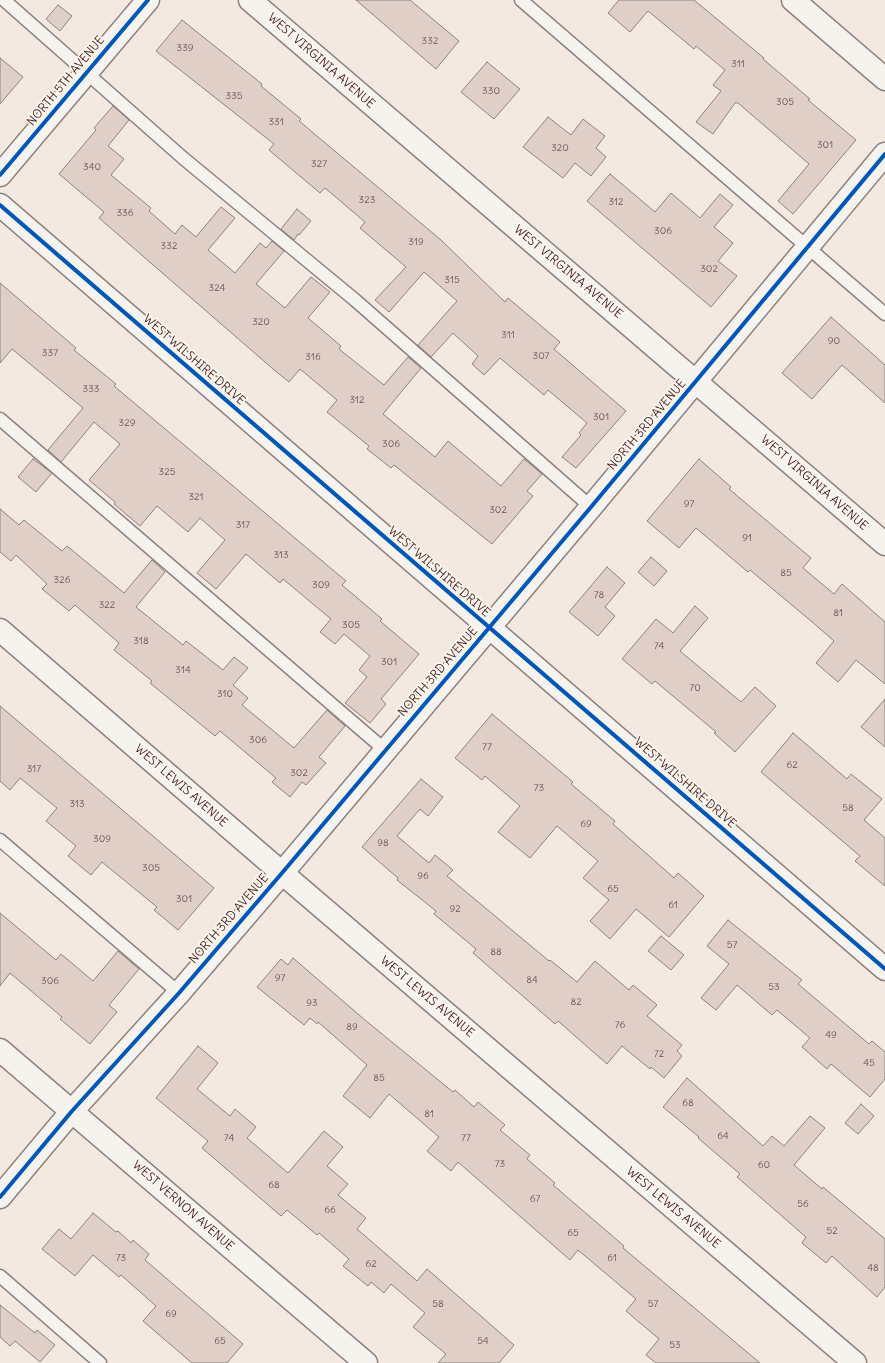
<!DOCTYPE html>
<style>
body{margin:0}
canvas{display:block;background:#f3e9e0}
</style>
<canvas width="885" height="1363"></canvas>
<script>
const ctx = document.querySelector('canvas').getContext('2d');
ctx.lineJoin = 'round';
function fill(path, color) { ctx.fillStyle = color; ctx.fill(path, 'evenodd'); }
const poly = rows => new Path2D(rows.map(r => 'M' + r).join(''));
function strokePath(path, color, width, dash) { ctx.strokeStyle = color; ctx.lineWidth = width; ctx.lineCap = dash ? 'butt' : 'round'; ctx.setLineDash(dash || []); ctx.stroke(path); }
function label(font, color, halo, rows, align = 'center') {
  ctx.font = font + ' Delius,sans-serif'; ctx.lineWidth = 3.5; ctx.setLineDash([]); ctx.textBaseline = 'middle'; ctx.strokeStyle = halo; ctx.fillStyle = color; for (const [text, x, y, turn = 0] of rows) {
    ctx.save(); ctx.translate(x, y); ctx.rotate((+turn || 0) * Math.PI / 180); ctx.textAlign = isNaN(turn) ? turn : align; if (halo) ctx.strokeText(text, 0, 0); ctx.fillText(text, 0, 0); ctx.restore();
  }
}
const building = poly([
 [356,0,410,0,459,41,436,69,356,0],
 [619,0,694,0,764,58,763,59,810,99,808,100,856,140,793,214,778,201,809,164,738,103,735,103,713,134,696,122,721,91,713,85,725,70,696,46,694,49,648,11,630,32,608,13,619,0],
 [58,5,72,16,60,31,46,19,58,5],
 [182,20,262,84,261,86,301,119,299,121,441,240,505,302,508,298,560,342,554,349,626,411,576,468,562,457,581,435,579,433,587,423,548,390,544,395,500,358,484,375,472,364,478,356,453,333,431,357,418,345,457,301,424,272,389,312,375,300,406,267,360,228,365,222,325,188,320,193,269,150,274,144,156,51,182,20],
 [0,58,23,77,0,104,0,58],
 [487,62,520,89,494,119,461,92,487,62],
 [113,106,129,120,108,146,124,159,111,175,151,208,149,211,175,234,182,225,196,237,221,207,235,218,208,250,235,273,260,243,266,248,272,241,284,251,256,284,285,308,311,277,330,292,308,318,341,346,339,349,384,385,408,357,421,368,383,414,435,457,448,441,501,486,524,459,542,474,527,491,533,496,492,544,394,465,391,468,367,449,369,446,327,412,337,400,300,369,289,382,273,369,99,218,104,212,59,174,96,130,94,128,113,106],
 [548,117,571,135,583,119,605,136,596,148,606,157,591,176,575,163,563,178,523,147,548,117],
 [610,174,655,212,671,193,700,218,720,194,733,205,714,227,733,243,718,261,737,276,711,307,587,201,610,174],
 [297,209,311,221,299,235,298,234,294,240,281,229,297,209],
 [0,283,76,348,74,350,116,384,114,386,346,581,342,585,382,619,380,621,419,654,381,699,386,704,370,723,345,703,367,677,359,670,370,656,344,634,335,644,320,632,331,619,283,579,280,583,246,554,216,589,197,573,225,540,200,518,188,532,157,506,140,526,114,504,115,502,89,480,120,444,94,422,61,462,48,450,83,408,12,349,0,363,0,283],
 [831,317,885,365,885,403,842,365,812,399,782,373,831,317],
 [33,459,52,473,36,492,18,477,33,459],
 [699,459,731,487,729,489,811,558,803,568,834,594,842,584,885,622,885,684,856,660,838,682,816,663,834,641,811,621,750,570,748,572,696,528,679,548,647,521,699,459],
 [0,509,19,525,24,520,62,551,67,546,124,593,152,560,165,572,136,607,183,645,186,641,223,670,234,657,248,668,233,685,248,698,242,705,294,748,327,710,345,726,319,757,326,763,306,785,302,782,290,797,272,782,276,778,220,731,215,736,150,683,152,681,114,650,119,643,75,605,69,611,42,589,47,584,16,555,11,561,0,552,0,509],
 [651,557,667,571,654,586,638,572,651,557],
 [607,567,625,583,605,607,615,616,598,636,569,612,607,567],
 [695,606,708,618,680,651,741,702,755,687,776,706,735,752,714,733,716,732,655,681,652,684,622,659,656,619,673,633,695,606],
 [885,699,885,747,861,727,885,699],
 [0,706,214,888,178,930,154,910,157,907,102,862,91,875,68,856,76,846,46,821,57,808,20,778,10,790,0,781,0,706],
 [492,714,573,782,571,784,615,821,613,824,674,878,678,873,704,896,669,937,636,909,610,939,590,921,609,900,583,878,598,861,557,826,530,858,498,832,520,806,485,776,482,780,455,758,492,714],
 [793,733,847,779,851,774,882,799,864,820,885,838,885,886,855,861,860,856,761,772,793,733],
 [421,779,443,797,428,816,420,809,397,836,429,863,435,855,453,870,447,876,549,961,550,960,577,982,595,961,629,990,633,985,657,1005,647,1016,682,1045,677,1051,682,1056,664,1078,651,1067,650,1069,622,1046,607,1064,558,1021,555,1024,473,953,476,949,434,914,436,911,397,880,398,878,362,847,421,779],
 [0,913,56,960,61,954,93,981,118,951,139,969,109,1005,117,1012,90,1044,60,1019,62,1017,10,973,0,986,0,913],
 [728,920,802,980,798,984,869,1044,872,1041,885,1052,885,1079,870,1097,831,1064,827,1069,802,1047,810,1038,777,1010,772,1015,737,985,716,1010,701,998,729,964,707,946,728,920],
 [661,936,684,955,671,970,648,951,661,936],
 [293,958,365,1020,453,1092,455,1090,474,1107,478,1102,505,1125,500,1130,530,1155,527,1159,555,1183,553,1185,624,1246,623,1248,760,1363,656,1363,646,1355,659,1339,626,1311,636,1299,578,1250,570,1260,458,1162,451,1171,427,1151,439,1137,389,1094,370,1118,343,1096,367,1065,318,1022,317,1024,310,1018,304,1025,257,987,281,959,288,965,293,958],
 [198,1046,218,1063,197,1089,230,1116,235,1109,256,1127,247,1138,288,1173,324,1131,343,1147,327,1166,348,1184,338,1195,366,1218,357,1229,417,1281,427,1269,514,1345,499,1363,438,1363,446,1354,413,1327,425,1313,391,1284,384,1293,371,1282,368,1286,343,1266,349,1259,319,1233,317,1235,287,1210,281,1216,202,1148,208,1141,156,1098,198,1046],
 [687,1078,763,1146,772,1136,784,1146,810,1116,825,1128,794,1165,822,1189,823,1187,885,1239,885,1287,877,1297,832,1256,826,1263,802,1243,806,1237,737,1177,740,1174,698,1138,699,1137,663,1107,687,1078],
 [861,1104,874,1116,858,1134,845,1123,861,1104],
 [93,1213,116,1232,118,1231,131,1243,133,1240,149,1254,145,1260,243,1344,227,1363,192,1363,143,1321,156,1306,121,1275,119,1277,93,1255,75,1276,42,1249,59,1229,71,1239,93,1213],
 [0,1305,35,1333,37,1330,55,1345,40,1362,15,1341,10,1346,0,1337,0,1305]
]);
fill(building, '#dfcfc7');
strokePath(building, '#8e8280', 1);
const service = poly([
 [4,0,183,158,355,300,591,507],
 [521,0,885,314],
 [0,419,385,750],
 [0,840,179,993],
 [0,1276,100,1363]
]);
const minor = poly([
 [250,0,885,544],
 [793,0,885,79],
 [0,205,885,969],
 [0,630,282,873,855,1363],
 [0,1050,366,1363]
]);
const tertiary = poly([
 [0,175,148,0],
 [0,1197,72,1111,179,993,282,873,591,507,885,154]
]);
strokePath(service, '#8e8280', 15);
strokePath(minor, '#8e8280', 25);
strokePath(tertiary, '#8e8280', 25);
strokePath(service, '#f6f3ee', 12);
strokePath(minor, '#f6f3ee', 22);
strokePath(tertiary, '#f6f3ee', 22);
strokePath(poly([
 [0,175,148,0],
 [0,205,885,969],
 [0,1197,72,1111,179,993,282,873,591,507,885,154]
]), '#0057b8', 4);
label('10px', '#724e54', null, [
 ["332",430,41],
 ["339",185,48],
 ["311",738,64],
 ["330",491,91],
 ["335",234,96],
 ["305",785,102],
 ["331",276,122],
 ["301",825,145],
 ["320",560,148],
 ["327",319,164],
 ["340",92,167],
 ["323",367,200],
 ["312",616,202],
 ["336",125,213],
 ["306",663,231],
 ["319",416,242],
 ["332",169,246],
 ["302",709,269],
 ["315",452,280],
 ["324",217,288],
 ["320",261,322],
 ["311",508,335],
 ["90",834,341],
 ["337",50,353],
 ["307",541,356],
 ["316",313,357],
 ["333",91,389],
 ["312",357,400],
 ["301",601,417],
 ["329",127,423],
 ["306",391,444],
 ["325",167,472],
 ["321",196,497],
 ["97",689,504],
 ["302",498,510],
 ["317",243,525],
 ["91",747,538],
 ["313",281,555],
 ["85",786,573],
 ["326",62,580],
 ["309",321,585],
 ["78",599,595],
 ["322",107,605],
 ["81",838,613],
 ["305",351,625],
 ["318",141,641],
 ["74",659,646],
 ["301",389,662],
 ["314",183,670],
 ["70",695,688],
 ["310",225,694],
 ["306",258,740],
 ["77",487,747],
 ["62",792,765],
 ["317",34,769],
 ["302",299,773],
 ["73",539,788],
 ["313",77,804],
 ["58",848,808],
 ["69",586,824],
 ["309",102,839],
 ["98",383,843],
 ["305",151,868],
 ["96",423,876],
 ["65",613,889],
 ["301",184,899],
 ["61",673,905],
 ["92",455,909],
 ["57",732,945],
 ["88",496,952],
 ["97",280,978],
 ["84",532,980],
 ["306",50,981],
 ["53",774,987],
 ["82",576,1002],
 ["93",312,1003],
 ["76",620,1025],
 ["89",352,1027],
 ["49",831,1035],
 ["72",659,1054],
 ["45",869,1063],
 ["85",379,1078],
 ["68",688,1103],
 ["81",429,1114],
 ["64",723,1136],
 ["74",229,1138],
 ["77",466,1138],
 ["73",500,1164],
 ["60",764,1165],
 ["68",274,1185],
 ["67",535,1199],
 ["56",803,1204],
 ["66",330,1210],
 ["52",832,1231],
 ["65",573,1233],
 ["73",121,1258],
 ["61",612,1258],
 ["62",371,1264],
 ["48",873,1268],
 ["58",438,1304],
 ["57",653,1304],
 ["69",171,1314],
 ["65",220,1341],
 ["54",483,1341],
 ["53",675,1345]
]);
label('12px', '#4a1f2b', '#fbf7ec', [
 ["WEST VIRGINIA AVENUE",321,61,41],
 ["NORTH 5TH AVENUE",66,81,-50],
 ["WEST VIRGINIA AVENUE",568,272,40],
 ["WEST WILSHIRE DRIVE",194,360,41],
 ["NORTH 3RD AVENUE",647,425,-50],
 ["WEST VIRGINIA AVENUE",814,483,41],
 ["WEST WILSHIRE DRIVE",439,572,41],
 ["NORTH 3RD AVENUE",438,672,-49],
 ["WEST WILSHIRE DRIVE",685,783,41],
 ["WEST LEWIS AVENUE",181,786,41],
 ["NORTH 3RD AVENUE",229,919,-49],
 ["WEST LEWIS AVENUE",427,997,40],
 ["WEST VERNON AVENUE",183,1206,41],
 ["WEST LEWIS AVENUE",673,1208,40]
]);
</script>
